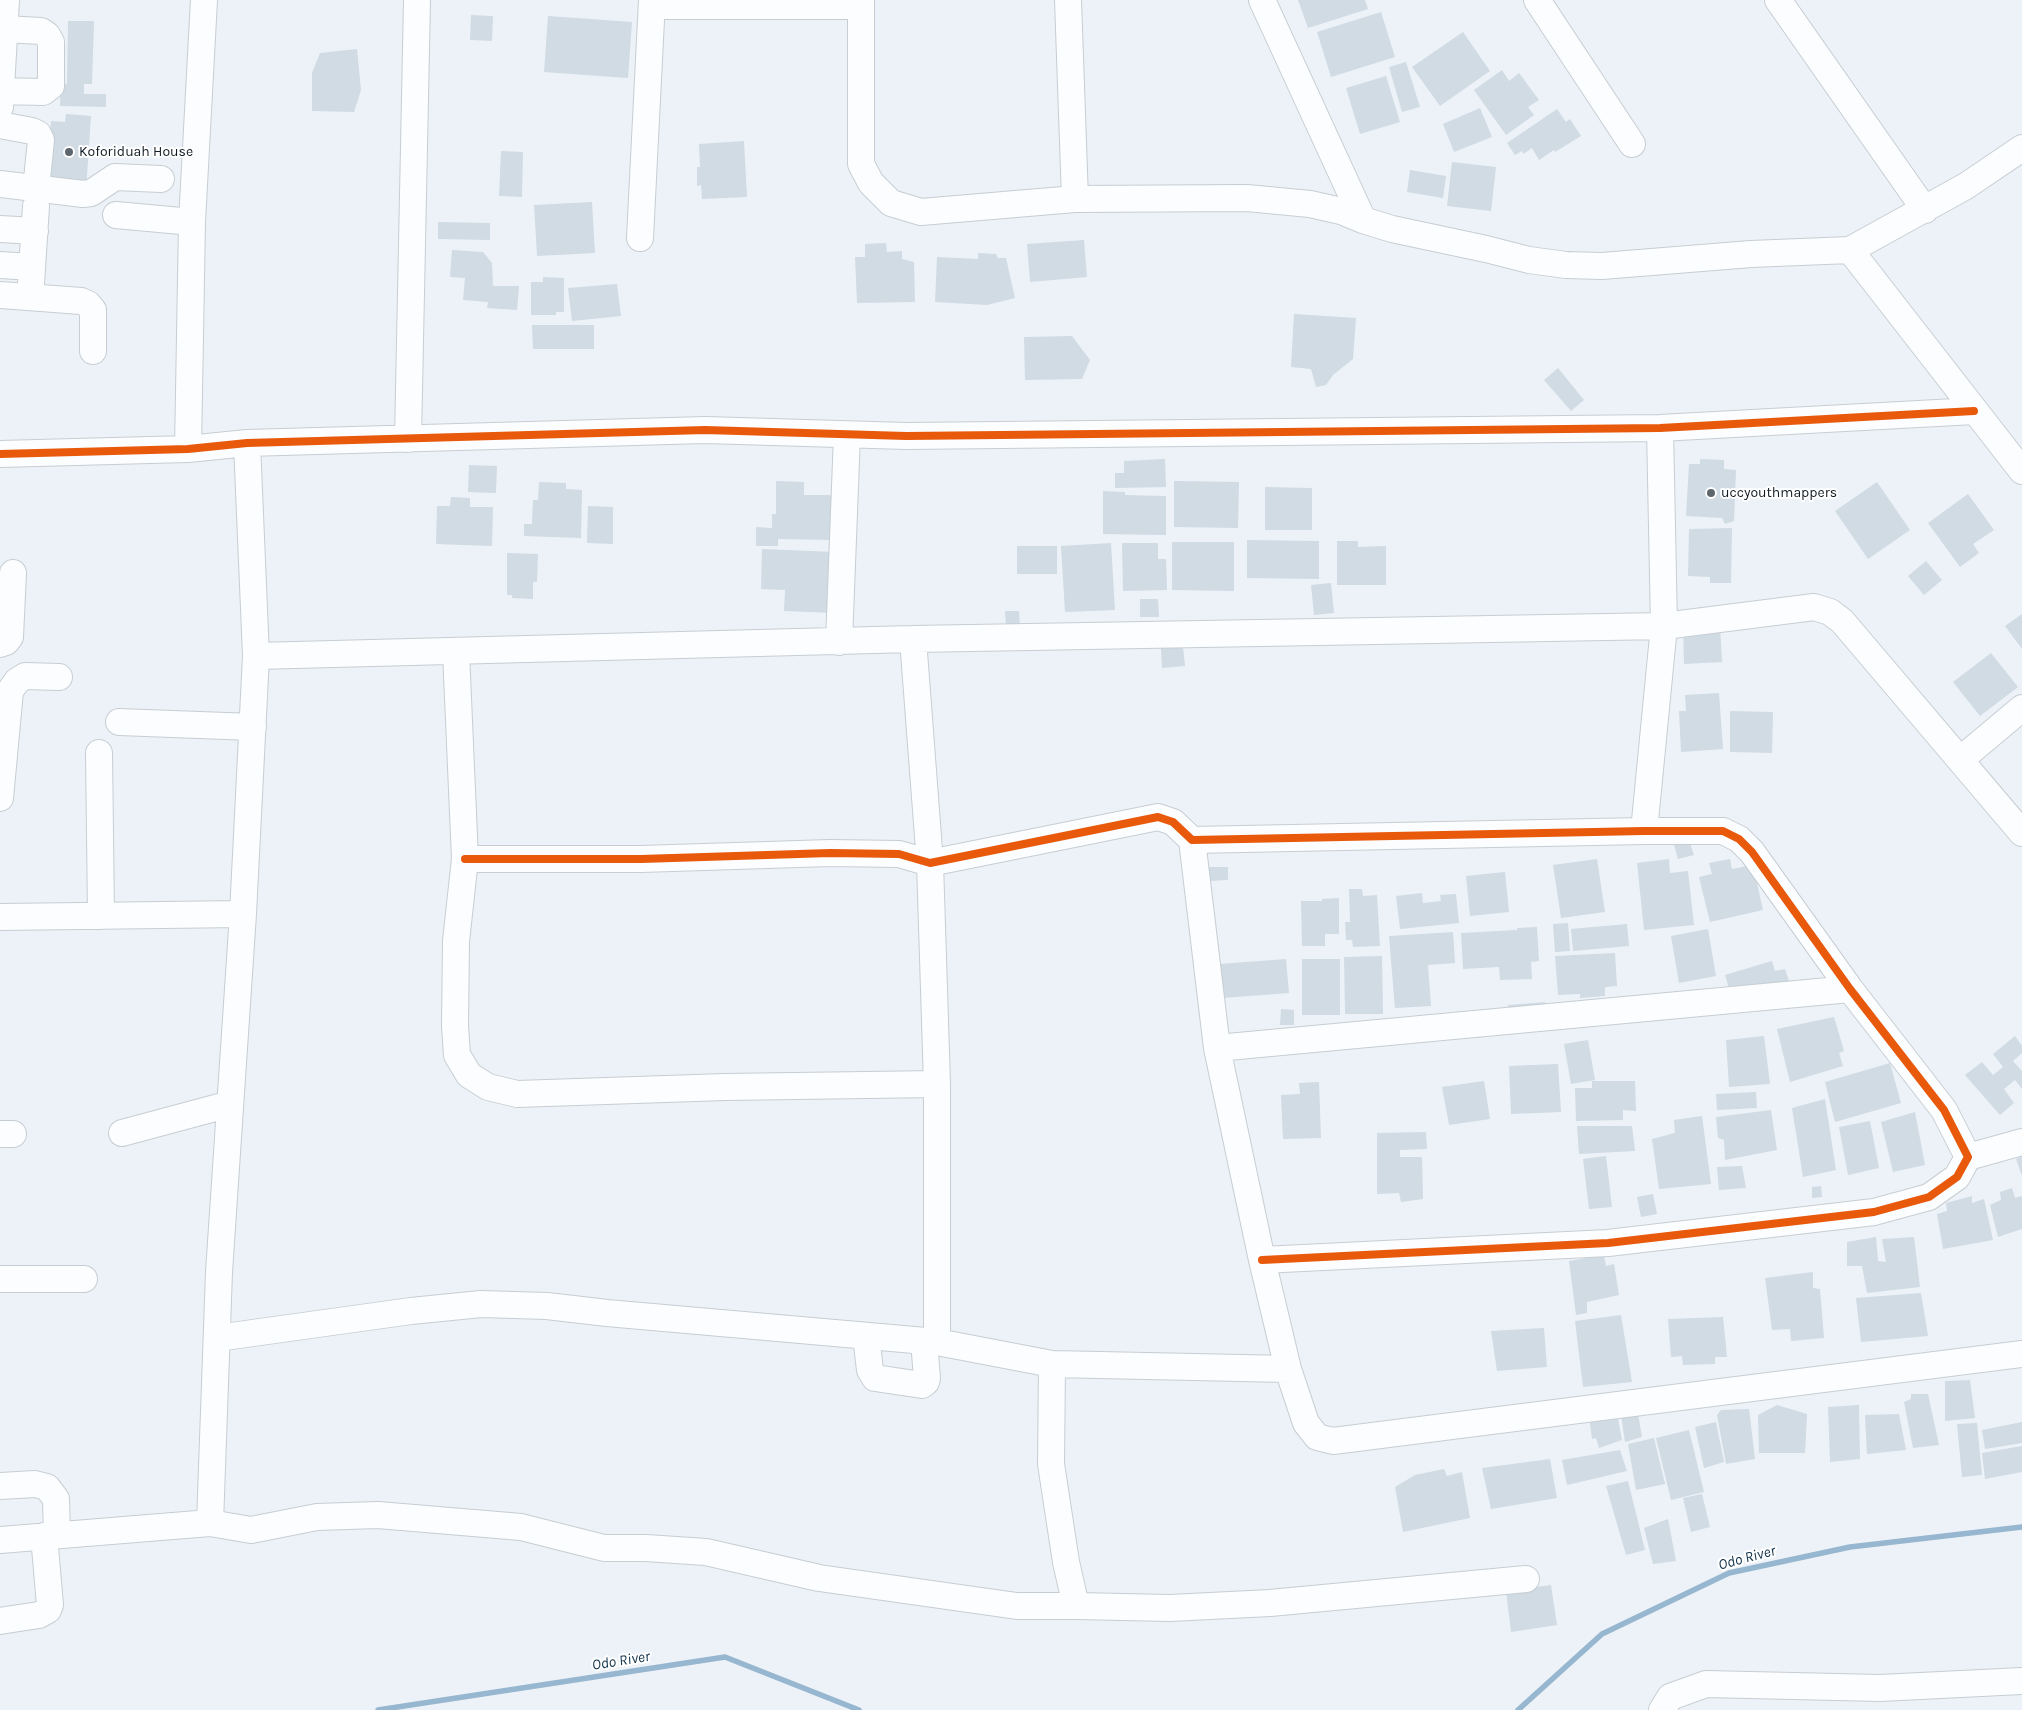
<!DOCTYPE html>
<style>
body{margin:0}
canvas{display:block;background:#ecf2f7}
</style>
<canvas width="2022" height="1710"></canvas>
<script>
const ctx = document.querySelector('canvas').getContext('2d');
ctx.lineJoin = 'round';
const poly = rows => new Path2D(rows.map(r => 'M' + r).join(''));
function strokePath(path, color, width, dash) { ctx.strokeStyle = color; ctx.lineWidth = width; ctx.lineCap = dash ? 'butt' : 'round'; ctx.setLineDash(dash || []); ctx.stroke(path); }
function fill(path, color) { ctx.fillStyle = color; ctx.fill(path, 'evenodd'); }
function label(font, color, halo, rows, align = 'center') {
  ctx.font = font + ' Karla,sans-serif'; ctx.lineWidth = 4; ctx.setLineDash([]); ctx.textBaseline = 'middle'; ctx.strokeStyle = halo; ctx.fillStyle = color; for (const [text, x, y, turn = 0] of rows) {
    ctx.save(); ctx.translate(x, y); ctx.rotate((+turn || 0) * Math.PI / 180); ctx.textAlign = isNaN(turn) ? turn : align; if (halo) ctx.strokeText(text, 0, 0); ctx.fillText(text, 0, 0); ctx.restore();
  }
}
strokePath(poly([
 [378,1710,725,1657,859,1710],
 [1518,1710,1602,1634,1729,1573,1850,1547,2022,1527]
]), '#97b6cf', 5.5);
fill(poly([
 [1298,0,1365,0,1368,9,1308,28],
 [1381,12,1395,57,1331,77,1317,32],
 [471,15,493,16,492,41,470,40],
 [548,16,632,22,628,78,544,72],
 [68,21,94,21,92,84,84,84,84,94,106,94,106,107,60,106,61,83,67,84],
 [1463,32,1490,71,1440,106,1412,67],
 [357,49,361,90,354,112,312,111,312,73,320,53],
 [1406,62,1420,107,1402,112,1389,67],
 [1502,70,1509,81,1519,73,1539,100,1528,107,1534,115,1506,135,1474,90],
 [1386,76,1400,122,1360,134,1346,88],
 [1480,108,1492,137,1454,152,1443,124],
 [1557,109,1566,122,1570,119,1581,136,1555,152,1554,150,1539,160,1532,148,1523,154,1522,151,1515,155,1507,143],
 [66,114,91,116,86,190,47,183,51,121,65,122],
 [744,141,747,197,702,199,701,185,697,186,697,167,700,167,699,144],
 [501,151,523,152,522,197,499,196],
 [1452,162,1496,167,1491,211,1447,206],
 [1410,170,1446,176,1443,198,1407,192],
 [592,202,595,253,537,256,534,205],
 [438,222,490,223,490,240,438,239],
 [1084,240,1087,277,1030,282,1027,244],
 [886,243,887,252,902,251,902,259,914,262,915,302,857,303,855,257,865,257,865,244],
 [452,250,483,252,492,263,493,286,519,286,517,310,487,308,488,302,463,300,465,278,450,277],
 [978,253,996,254,998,258,1006,258,1015,298,987,305,935,302,937,257,978,259],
 [543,277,564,278,564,312,556,312,556,315,531,315,531,282,543,282],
 [617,284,621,316,572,321,568,288],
 [1294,314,1356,318,1353,359,1333,375,1326,385,1316,387,1311,369,1291,367],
 [532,325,594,325,594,349,533,349],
 [1072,336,1090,360,1082,379,1025,380,1024,337],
 [1558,368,1584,400,1571,411,1544,380],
 [1165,459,1166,487,1115,488,1115,473,1124,473,1124,461],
 [1700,459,1724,460,1724,469,1736,470,1734,521,1725,524,1722,518,1686,516,1689,464,1700,464],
 [469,465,497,466,496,493,468,492],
 [776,481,804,482,804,495,833,495,832,540,778,539,778,546,756,546,756,527,772,528,772,514,776,514],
 [1174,481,1239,482,1238,528,1174,527],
 [539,482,566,483,566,489,582,490,581,538,524,536,524,524,532,524,533,500,538,500],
 [1877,482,1910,530,1868,559,1835,511],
 [1265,487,1312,488,1312,530,1265,530],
 [1103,491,1125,492,1125,495,1166,496,1166,535,1103,534],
 [1968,494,1994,530,1973,544,1979,553,1960,567,1928,523],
 [451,497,470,498,470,507,493,507,492,546,436,544,437,506,450,506],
 [588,506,613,507,613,544,587,543],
 [1732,528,1731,583,1710,583,1710,577,1688,576,1689,529],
 [1247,540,1319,541,1319,579,1247,578],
 [1337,541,1358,541,1358,547,1386,546,1386,585,1337,585],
 [1172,542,1234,542,1234,591,1172,590],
 [1111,543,1115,610,1065,612,1061,546],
 [1122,543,1158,543,1158,559,1166,559,1167,590,1123,591],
 [1017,546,1057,546,1057,574,1017,574],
 [762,549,836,552,833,613,784,611,785,590,761,589],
 [507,553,538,554,537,582,533,582,533,599,512,598,512,595,507,595],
 [1926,561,1942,580,1924,595,1908,576],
 [1331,583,1334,613,1314,615,1311,585],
 [1140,599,1158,599,1159,617,1140,617],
 [1005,611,1019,611,1020,627,1006,627],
 [2022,614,2022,649,2005,626],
 [1720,626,1722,662,1684,664,1683,627],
 [1183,647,1185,666,1162,668,1161,648],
 [1991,653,2018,687,1980,716,1953,682],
 [1719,693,1723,749,1681,752,1679,711,1686,711,1685,695],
 [1730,711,1773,712,1772,753,1730,752],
 [1688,837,1694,855,1678,859,1673,841],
 [1597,859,1605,912,1561,918,1553,865],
 [1669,859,1670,873,1688,871,1694,925,1644,930,1637,863],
 [1730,859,1732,869,1753,865,1763,910,1710,922,1699,877,1712,874,1709,863],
 [1208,867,1228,867,1228,880,1209,881],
 [1505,872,1509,912,1470,916,1466,876],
 [1349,889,1362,889,1363,896,1377,895,1380,946,1353,947,1352,940,1346,940,1345,922,1350,922],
 [1422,893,1423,903,1441,901,1440,895,1456,894,1459,923,1400,929,1396,896],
 [1339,898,1339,934,1325,934,1325,946,1302,946,1301,901,1322,901,1322,899],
 [1568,923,1570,951,1555,952,1553,924],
 [1627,924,1629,946,1573,951,1571,929],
 [1537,927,1539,961,1531,962,1532,979,1500,980,1499,967,1463,969,1461,933,1517,930,1517,928],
 [1708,929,1716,976,1679,983,1671,936],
 [1453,932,1455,963,1428,965,1431,1006,1395,1008,1389,936],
 [1615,953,1617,986,1605,987,1605,996,1580,998,1580,994,1558,995,1555,956],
 [1382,956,1383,1014,1345,1014,1344,957],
 [1286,959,1289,993,1223,998,1220,964],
 [1302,959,1340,959,1340,1015,1302,1015],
 [1772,961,1775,971,1785,969,1789,981,1732,998,1725,975],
 [1545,1002,1546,1016,1510,1018,1508,1005],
 [1281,1009,1294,1010,1294,1025,1280,1025],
 [1834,1017,1844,1051,1839,1053,1843,1066,1790,1082,1777,1029],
 [1764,1036,1770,1084,1729,1087,1726,1040],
 [2015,1036,2022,1046,2022,1053,2013,1061,2022,1071,2022,1089,2015,1080,2004,1089,2014,1103,2000,1115,1965,1075,1982,1062,1993,1075,2003,1067,1993,1054],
 [1588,1040,1595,1080,1571,1084,1564,1044],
 [1890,1063,1901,1103,1835,1122,1825,1082],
 [1558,1064,1561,1112,1511,1114,1509,1066],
 [1484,1081,1490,1119,1449,1125,1442,1087],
 [1592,1081,1635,1081,1636,1111,1623,1110,1623,1120,1576,1121,1575,1088,1592,1088],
 [1319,1082,1321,1138,1283,1139,1281,1095,1300,1094,1299,1083],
 [1756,1092,1757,1108,1717,1110,1716,1094],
 [1825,1099,1836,1170,1803,1177,1792,1108],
 [1771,1110,1777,1150,1725,1160,1724,1140,1718,1138,1716,1117],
 [1915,1112,1925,1165,1893,1172,1881,1122],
 [1702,1116,1711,1184,1659,1189,1652,1139,1675,1133,1674,1120],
 [1870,1121,1879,1168,1848,1175,1839,1127],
 [1577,1126,1632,1126,1635,1151,1579,1154],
 [1426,1132,1427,1149,1400,1150,1400,1157,1422,1157,1423,1199,1401,1202,1399,1193,1377,1194,1377,1133],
 [1606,1156,1612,1207,1589,1209,1583,1159],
 [2022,1156,2022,1176,2016,1159],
 [1742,1166,1746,1188,1719,1190,1717,1167],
 [1821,1186,1822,1197,1812,1198,1812,1187],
 [2012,1188,2015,1198,2022,1196,2022,1229,1998,1237,1990,1205,2001,1200,2000,1192],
 [1653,1194,1657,1214,1641,1217,1637,1197],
 [1972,1196,1972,1203,1984,1199,1993,1240,1943,1249,1937,1214,1947,1211,1946,1203],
 [1876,1237,1878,1261,1886,1262,1882,1239,1914,1237,1920,1287,1867,1293,1862,1266,1847,1266,1847,1242],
 [1604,1255,1606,1266,1614,1264,1619,1295,1587,1302,1587,1313,1576,1315,1569,1261],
 [1813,1272,1813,1288,1820,1289,1824,1338,1791,1341,1790,1329,1772,1330,1765,1278],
 [1921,1293,1928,1336,1861,1342,1856,1298],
 [1621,1315,1632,1382,1583,1387,1575,1321],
 [1723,1317,1727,1357,1715,1357,1715,1364,1683,1365,1682,1356,1671,1357,1668,1319],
 [1544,1328,1547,1367,1497,1371,1491,1331],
 [1970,1380,1975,1418,1945,1421,1945,1381],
 [1911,1394,1928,1394,1939,1445,1913,1448,1904,1402,1911,1399],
 [1777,1405,1807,1414,1805,1453,1759,1453,1758,1415],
 [1859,1405,1860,1459,1830,1462,1828,1407],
 [1616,1408,1622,1440,1599,1448,1596,1438,1592,1439,1589,1416],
 [1749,1409,1755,1459,1726,1464,1717,1415,1721,1410],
 [1638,1414,1642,1437,1625,1442,1621,1415],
 [1899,1414,1906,1450,1867,1454,1865,1415],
 [1716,1422,1724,1462,1704,1468,1695,1427],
 [2022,1422,2022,1443,1985,1449,1982,1430],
 [1977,1423,1982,1475,1962,1477,1957,1424],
 [1689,1430,1704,1492,1671,1500,1656,1438],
 [1654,1438,1665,1484,1636,1490,1628,1444],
 [2022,1446,2022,1472,1985,1479,1982,1453],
 [1620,1450,1627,1471,1567,1485,1562,1460],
 [1550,1459,1557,1498,1491,1509,1482,1468],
 [1444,1469,1447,1476,1462,1472,1470,1518,1403,1532,1395,1487,1415,1475],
 [1628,1481,1645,1550,1626,1555,1606,1486],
 [1702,1494,1710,1527,1691,1532,1683,1498],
 [1668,1519,1676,1561,1653,1564,1644,1528],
 [1551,1585,1557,1625,1511,1632,1506,1591]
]), '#d0dbe4');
const minor = poly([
 [861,0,861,164,871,183,891,203,921,212,1075,199,1247,198,1310,204,1341,211,1363,220,1392,229,1486,249,1529,260,1566,265,1602,266,1751,254,1850,250,1966,186,2022,148],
 [1068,0,1075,199],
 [1262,0,1363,220],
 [1537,0,1632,144],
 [1778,0,1925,210],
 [652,6,861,6],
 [1,91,43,92,51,86,51,42,47,35,41,31,5,29],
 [0,107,6,0],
 [0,125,32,131,38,134,41,140,36,189],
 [0,184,83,194,91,193,115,177,161,179],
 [116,215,192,222],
 [0,229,35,231],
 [640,238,652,0],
 [1850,250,2022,471],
 [0,265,32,267],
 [31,284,36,206],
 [0,295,81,301,88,304,93,310,93,351],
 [408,439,417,0],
 [188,449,192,222,204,0],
 [0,454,188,449,247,443,705,430,906,436,1660,428,1974,411],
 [913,639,930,863,937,1084,937,1342],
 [839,642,847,435],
 [0,644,6,642,10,637,13,573],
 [456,652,465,859,456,941,455,1026,457,1055,469,1075,488,1087,517,1094,725,1087,937,1084],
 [256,656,913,639,1664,626,1814,607,1830,612,1842,621,2022,833],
 [119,722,253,727],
 [99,753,101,916],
 [1960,760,2022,708],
 [0,798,10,691,17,681,25,676,59,677],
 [1644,831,1664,626,1660,428],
 [1192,840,1217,1048,1262,1260,1288,1369,1306,1423,1317,1437,1333,1441,2022,1354],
 [465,859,641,859,830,853,899,854,930,863,1158,817,1173,822,1192,840,1644,831,1723,831,1739,839,1752,852,1850,989,1944,1110,1968,1157,1957,1177,1929,1197,1874,1212,1608,1243,1262,1260],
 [0,917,243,914],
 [1217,1048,1850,989],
 [122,1133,230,1104],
 [0,1134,13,1134],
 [1968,1157,2022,1142],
 [0,1279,84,1279],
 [866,1336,870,1370,875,1378,922,1385,926,1382,927,1378,924,1341],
 [217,1338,411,1311,481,1304,547,1306,607,1313,937,1342,1052,1364,1288,1369],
 [0,1486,35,1484,47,1487,56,1499,57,1535],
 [210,1523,219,1272,243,914,256,656,247,443],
 [0,1540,210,1523,251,1530,317,1517,378,1515,521,1527,604,1548,646,1548,706,1552,819,1578,1017,1606,1076,1606,1066,1562,1051,1464,1052,1364],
 [1076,1606,1170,1608,1270,1603,1526,1579],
 [0,1621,39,1615,48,1610,50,1605,44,1536],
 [1662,1710,1670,1697,1706,1684,1880,1688,2022,1681]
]);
strokePath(minor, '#c6ced4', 28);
strokePath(minor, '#fcfdfe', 26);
strokePath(poly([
 [0,454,188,449,247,443,705,430,906,436,1660,428,1974,411],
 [465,859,641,859,830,853,899,854,930,863,1158,817,1173,822,1192,840,1644,831,1723,831,1739,839,1752,852,1850,989,1944,1110,1968,1157,1957,1177,1929,1197,1874,1212,1608,1243,1262,1260]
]), '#e8590c', 8);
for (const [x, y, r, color] of [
 [69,152,5,"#5e666d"],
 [1711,493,5,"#5e666d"]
]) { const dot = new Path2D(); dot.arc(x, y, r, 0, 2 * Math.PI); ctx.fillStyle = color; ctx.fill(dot); strokePath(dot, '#fff', 2); }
label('14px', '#121b23', '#fff', [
 ["Koforiduah House",79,152],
 ["uccyouthmappers",1721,493]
], 'left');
label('italic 15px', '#10324a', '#fff', [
 ["Odo River",1747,1558,-15],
 ["Odo River",621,1661,-9]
]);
</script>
